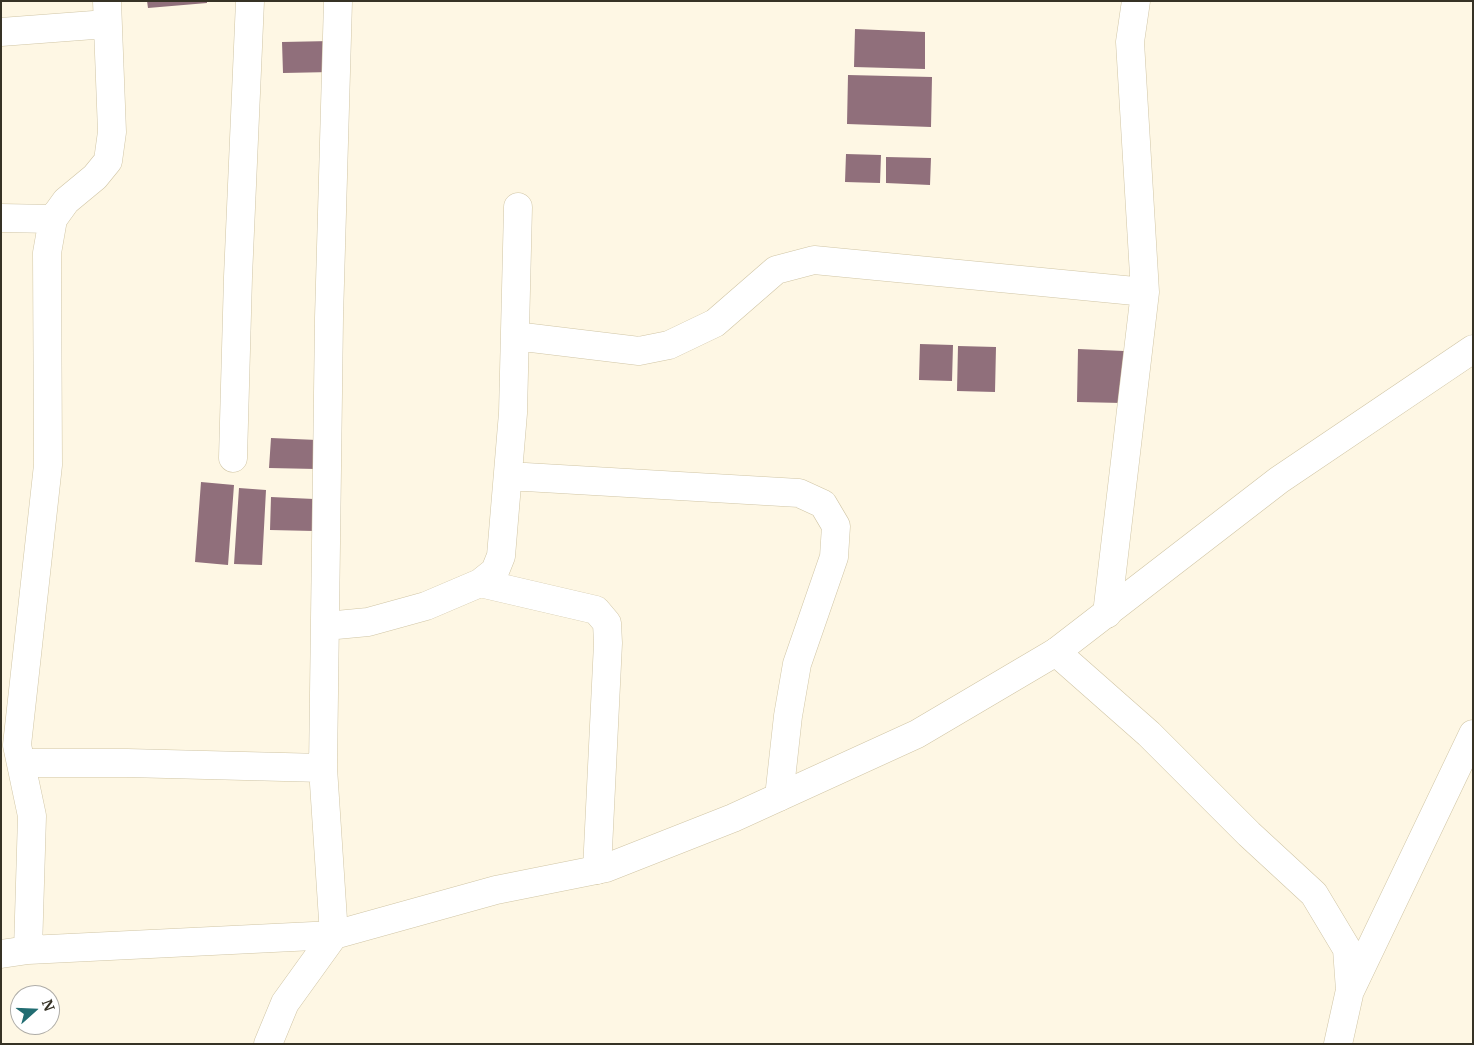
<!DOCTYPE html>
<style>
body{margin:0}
#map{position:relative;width:1474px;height:1045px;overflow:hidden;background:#fef7e4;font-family:Merriweather,serif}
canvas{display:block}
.frame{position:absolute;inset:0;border:2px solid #363225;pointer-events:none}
.north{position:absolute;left:10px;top:985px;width:50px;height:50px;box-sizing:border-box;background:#fff;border:1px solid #afada8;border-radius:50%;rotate:70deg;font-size:14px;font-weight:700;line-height:20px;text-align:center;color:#363225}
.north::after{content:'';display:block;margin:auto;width:18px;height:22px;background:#226d72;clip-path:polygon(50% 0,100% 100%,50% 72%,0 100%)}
</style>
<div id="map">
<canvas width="1474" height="1045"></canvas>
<div class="frame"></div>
<div class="north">N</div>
</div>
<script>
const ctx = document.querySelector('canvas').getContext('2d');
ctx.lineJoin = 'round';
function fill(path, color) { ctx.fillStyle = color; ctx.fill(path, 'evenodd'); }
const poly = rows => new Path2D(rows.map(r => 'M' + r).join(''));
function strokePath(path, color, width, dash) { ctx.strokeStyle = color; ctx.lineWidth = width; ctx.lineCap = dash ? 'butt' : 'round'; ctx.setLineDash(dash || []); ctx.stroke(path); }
fill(poly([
 [147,1,207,1,207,3,148,8],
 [855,29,925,32,925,69,854,67],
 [331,41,332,72,283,73,282,42],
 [848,75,932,77,931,127,847,124],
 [846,154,881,155,880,183,845,182],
 [886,157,931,158,930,185,886,183],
 [920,344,953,345,952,381,919,380],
 [958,346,996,347,995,392,957,391],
 [1078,349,1124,351,1122,403,1077,402],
 [271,438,317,440,316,469,269,468],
 [201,482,234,485,228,565,195,562],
 [239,488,266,490,262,565,234,564],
 [271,497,314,499,314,531,270,530]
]), '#906f7b');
const minor = poly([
 [1,32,107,24],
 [1,218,53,219],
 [515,336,639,351,669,345,715,323,776,270,814,260,1145,292],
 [233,458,238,277,250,1],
 [508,476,799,493,823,504,836,526,834,557,797,664,788,716,779,797],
 [480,583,596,610,607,623,608,643,597,870],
 [1107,614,1145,292,1130,42,1136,1],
 [326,626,368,622,426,606,480,583,495,571,501,556,513,413,518,207],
 [1056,652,1149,734,1249,834,1314,894,1347,949,1350,990,1338,1044],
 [21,763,127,763,323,768],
 [28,950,32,816,17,745,48,465,47,253,53,219,66,201,95,177,108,161,112,132,107,1],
 [1,954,28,950,334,935,323,768,329,318,338,1],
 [1351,989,1473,734]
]);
const tertiary = poly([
 [268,1044,285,1003,334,935,496,890,606,868,733,818,917,734,1056,652,1279,480,1473,349]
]);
strokePath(minor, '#d0c5a5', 29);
strokePath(tertiary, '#d0c5a5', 29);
strokePath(minor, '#fff', 28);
strokePath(tertiary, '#fff', 28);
</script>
